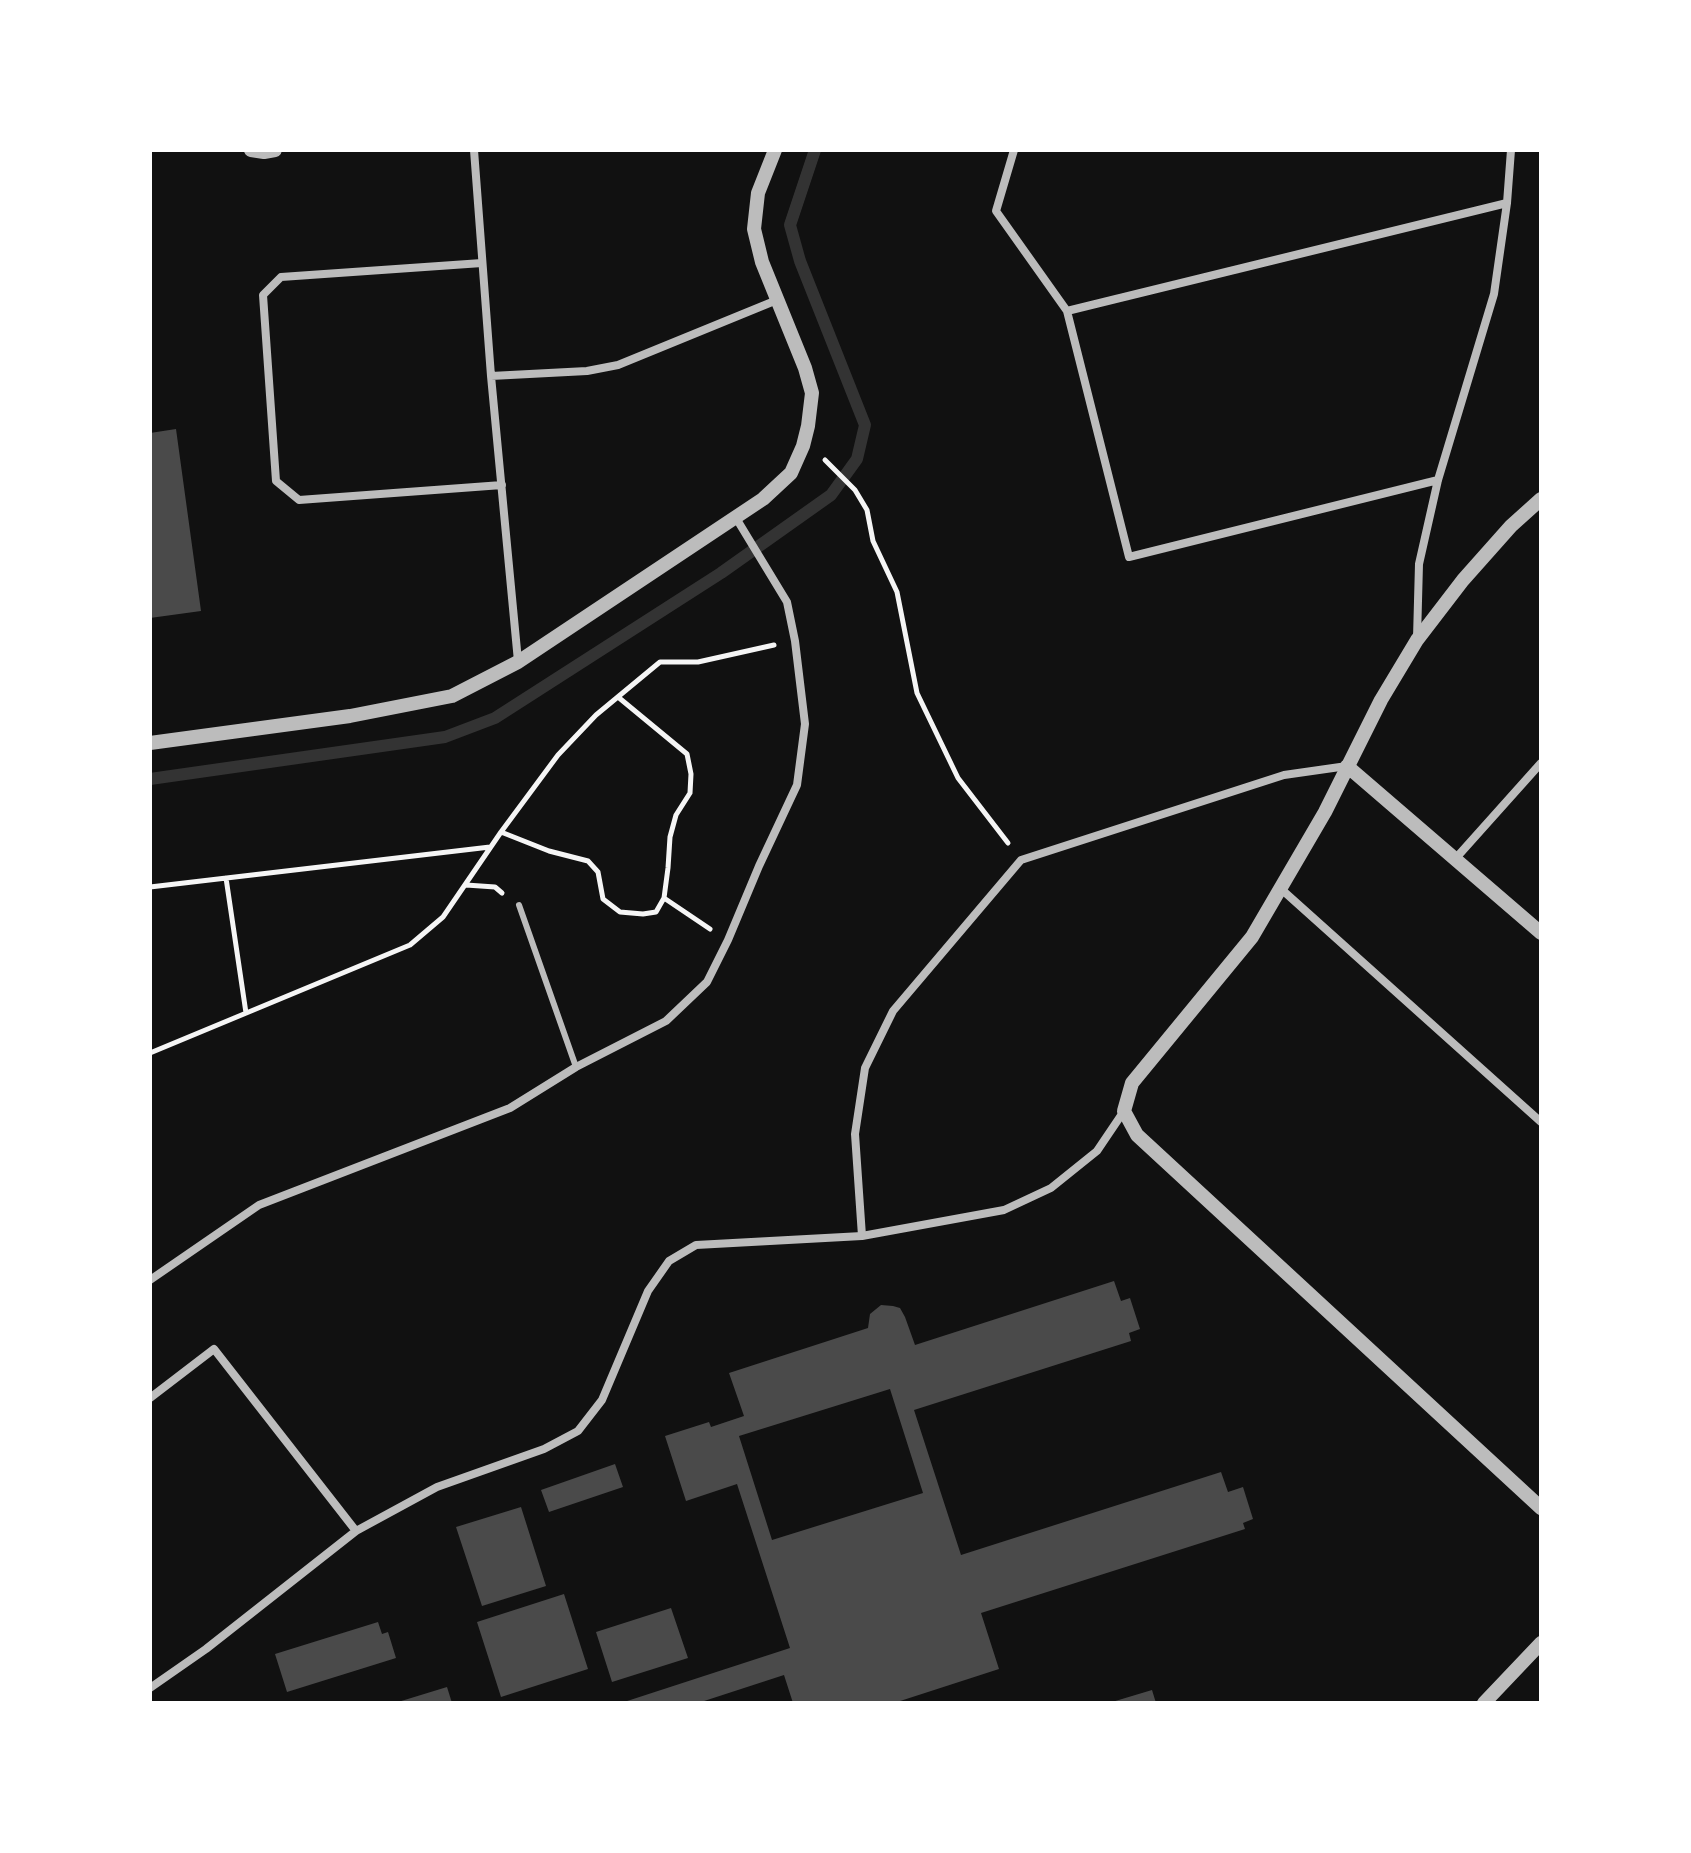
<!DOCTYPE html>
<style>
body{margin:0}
#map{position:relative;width:1691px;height:1853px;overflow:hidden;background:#111;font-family:Poppins,sans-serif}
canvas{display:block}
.frame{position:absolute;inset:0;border:152px solid #fff;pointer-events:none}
</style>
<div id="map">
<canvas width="1691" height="1853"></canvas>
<div class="frame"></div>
</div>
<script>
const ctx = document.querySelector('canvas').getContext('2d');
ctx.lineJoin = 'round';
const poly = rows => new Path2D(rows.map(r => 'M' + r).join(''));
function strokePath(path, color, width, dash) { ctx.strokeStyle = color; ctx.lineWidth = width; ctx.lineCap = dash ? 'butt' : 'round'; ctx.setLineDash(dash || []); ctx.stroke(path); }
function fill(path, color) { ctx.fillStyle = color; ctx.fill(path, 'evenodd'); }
strokePath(poly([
 [150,779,445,737,495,718,721,573,831,495,857,459,865,425,800,261,790,225,815,150]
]), '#333', 12);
fill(poly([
 [176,429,201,611,150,618,150,433],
 [1114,1281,1121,1301,1130,1298,1140,1329,1129,1333,1131,1341,914,1410,961,1555,1221,1472,1228,1492,1243,1487,1253,1519,1243,1523,1245,1529,981,1613,999,1669,894,1703,793,1703,784,1675,698,1703,621,1703,790,1648,737,1484,686,1501,665,1436,709,1422,711,1427,744,1416,729,1373,868,1328,870,1314,881,1305,893,1306,900,1308,905,1317,915,1345],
 [890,1389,923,1493,772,1540,739,1436],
 [615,1464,623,1487,549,1512,541,1490],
 [521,1507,546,1586,482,1606,456,1527],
 [564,1594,588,1669,501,1697,477,1622],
 [671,1608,688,1658,612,1682,596,1632],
 [378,1622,382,1634,388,1632,396,1658,287,1692,275,1654],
 [447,1687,452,1703,398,1703,398,1702],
 [1152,1690,1156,1703,1112,1703,1112,1702]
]), '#4a4a4a');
strokePath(poly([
 [825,460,855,490,867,510,873,541,897,592,917,693,958,778,1008,843],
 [501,832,549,851,588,861,598,872,603,899,620,912,643,914,656,912,664,898,668,868,670,837,676,815,690,793,691,774,687,754,618,697],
 [226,878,246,1013],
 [466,885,495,887,502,893],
 [150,887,490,847],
 [664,898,710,929],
 [150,1053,410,945,443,917,501,832,558,755,596,715,660,662,698,662,774,645]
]), '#f5f5f5', 5);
strokePath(poly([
 [519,905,576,1067]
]), '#bcbcbc', 6);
strokePath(poly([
 [474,150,491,376,518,661],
 [1014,150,996,211,1067,311],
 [482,263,281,277,263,295,276,481,299,500,502,485],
 [491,376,587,371,618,365,777,300],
 [1438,480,1129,557,1067,311,1507,203],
 [1417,638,1419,564,1438,480,1494,294,1507,203,1511,150],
 [1456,858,1541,763],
 [1280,888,1541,1122],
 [862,1236,855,1134,865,1068,893,1011,1021,860,1284,775,1347,766],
 [150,1280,259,1205,510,1108,576,1067,666,1021,707,982,728,940,759,866,797,785,805,724,795,641,787,602,736,518],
 [150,1398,214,1349,356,1531],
 [150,1688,206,1649,356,1531,437,1487,544,1449,578,1431,602,1400,648,1291,669,1261,696,1245,862,1236,1004,1210,1051,1188,1097,1151,1124,1111]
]), '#bcbcbc', 8);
strokePath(poly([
 [251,150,264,152,275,150],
 [1541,499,1511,526,1463,580,1417,640,1381,700,1325,812,1252,937,1132,1083,1124,1111,1137,1135,1541,1508],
 [150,743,350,716,452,696,518,662,763,499,791,473,803,446,808,426,812,393,805,368,762,262,754,229,758,193,775,150],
 [1347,766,1541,933],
 [1484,1703,1541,1643]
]), '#bcbcbc', 14);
</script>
